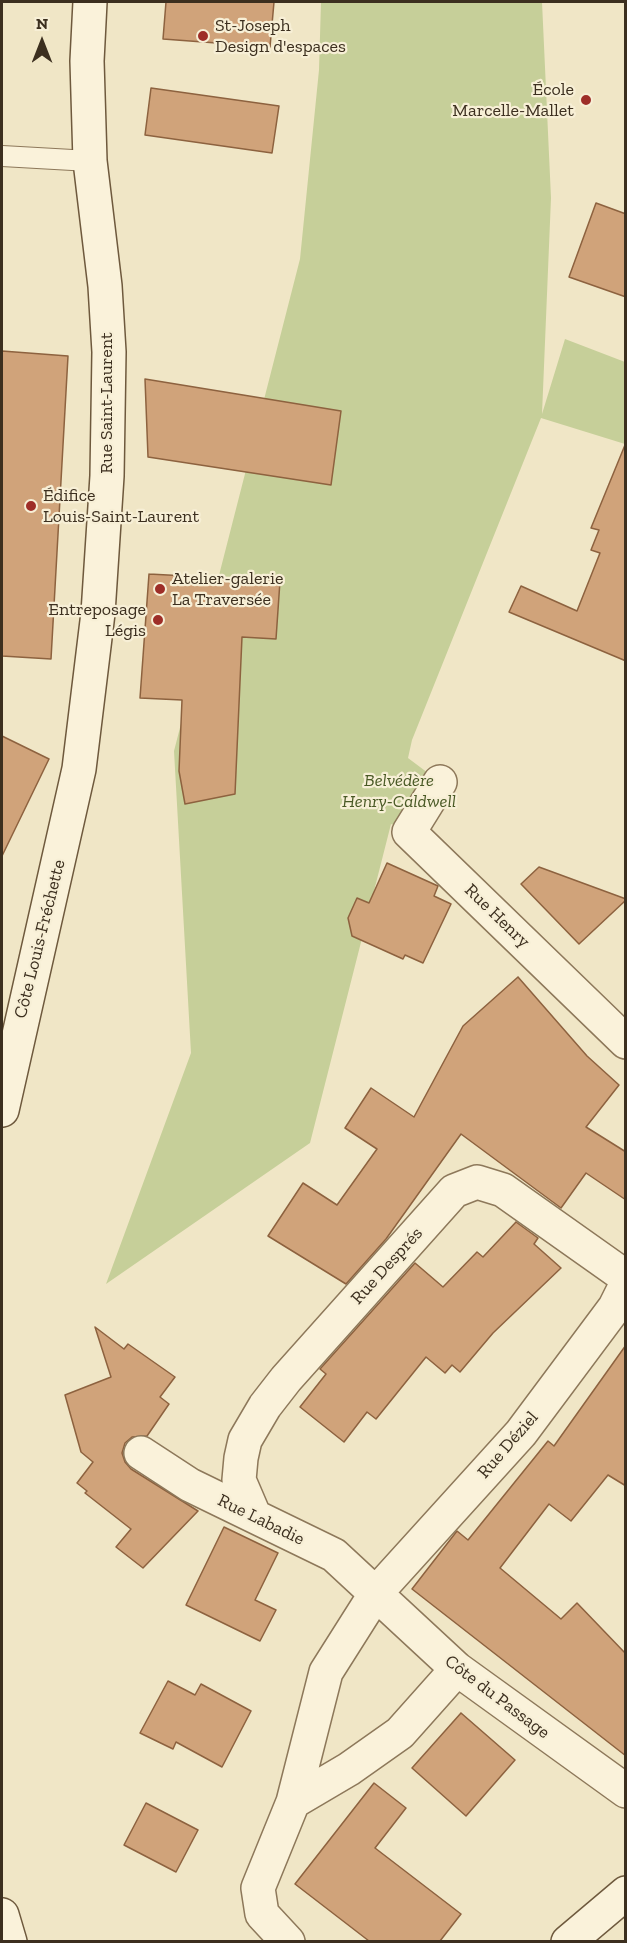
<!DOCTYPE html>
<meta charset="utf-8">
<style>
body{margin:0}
#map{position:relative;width:627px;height:1943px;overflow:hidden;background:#f0e6c6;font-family:"Zilla Slab",serif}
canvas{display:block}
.frame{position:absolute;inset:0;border:3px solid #3c2f1f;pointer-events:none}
.north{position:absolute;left:12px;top:12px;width:60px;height:60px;-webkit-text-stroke:4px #f7efd6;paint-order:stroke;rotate:0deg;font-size:16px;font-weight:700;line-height:24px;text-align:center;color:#3c2f1f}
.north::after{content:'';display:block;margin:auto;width:21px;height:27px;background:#3c2f1f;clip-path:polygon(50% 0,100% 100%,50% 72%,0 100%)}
</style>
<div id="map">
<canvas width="627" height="1943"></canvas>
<div class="frame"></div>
<div class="north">N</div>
</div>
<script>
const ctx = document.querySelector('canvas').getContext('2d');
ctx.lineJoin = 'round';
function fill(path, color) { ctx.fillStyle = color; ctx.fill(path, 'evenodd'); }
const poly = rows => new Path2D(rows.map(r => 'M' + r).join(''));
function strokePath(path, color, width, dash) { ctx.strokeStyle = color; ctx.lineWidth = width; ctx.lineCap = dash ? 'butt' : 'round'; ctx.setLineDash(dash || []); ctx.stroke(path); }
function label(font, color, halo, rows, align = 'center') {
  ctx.font = font + ' "Zilla Slab",serif'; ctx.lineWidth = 4.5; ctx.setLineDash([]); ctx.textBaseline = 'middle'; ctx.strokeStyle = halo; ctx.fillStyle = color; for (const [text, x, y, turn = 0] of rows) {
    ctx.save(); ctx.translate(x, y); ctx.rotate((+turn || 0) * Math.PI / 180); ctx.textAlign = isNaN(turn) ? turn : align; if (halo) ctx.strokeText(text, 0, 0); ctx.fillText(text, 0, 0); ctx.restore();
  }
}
fill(poly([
 [321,2,542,2,551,198,542,414,565,339,625,362,625,444,541,418,412,740,408,758,440,782,409,832,391,824,310,1143,106,1284,191,1053,174,751,300,259,319,70]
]), '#c6cf99');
const building = poly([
 [166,2,274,2,270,47,163,39,166,2],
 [151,88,279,106,272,153,145,135,151,88],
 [596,203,626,214,626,297,569,277,596,203],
 [2,351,68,356,51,659,2,656,2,351],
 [145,379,341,411,331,485,148,457,145,379],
 [625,445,626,446,626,661,509,612,521,586,577,611,600,553,591,550,599,530,591,528,625,445],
 [149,574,280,581,276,639,242,637,235,794,185,804,179,771,182,700,140,698,149,574],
 [2,736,49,759,2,856,2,736],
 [387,863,438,886,434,896,451,904,423,963,405,955,403,959,352,936,348,918,357,898,369,903,387,863],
 [539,867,626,899,626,900,579,944,521,884,539,867],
 [518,977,587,1056,619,1085,586,1127,626,1152,626,1200,586,1173,561,1208,461,1134,386,1239,346,1284,268,1236,303,1183,337,1205,377,1149,345,1128,371,1088,414,1117,463,1026,518,977],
 [516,1222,538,1238,534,1244,561,1268,493,1333,460,1372,452,1365,445,1373,426,1357,376,1419,367,1412,344,1442,300,1407,326,1374,320,1369,415,1263,443,1287,477,1252,483,1257,516,1222],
 [95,1327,124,1349,128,1344,175,1377,160,1397,169,1404,147,1436,132,1437,125,1443,122,1453,125,1462,131,1469,198,1511,143,1568,116,1547,131,1529,85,1493,87,1491,77,1483,93,1462,81,1452,65,1395,111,1377,95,1327],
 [626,1345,626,1486,608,1475,571,1521,549,1504,500,1568,561,1619,577,1603,626,1654,626,1756,412,1589,457,1531,468,1540,548,1441,554,1446,626,1345],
 [224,1527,278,1553,255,1600,276,1610,260,1641,186,1605,224,1527],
 [168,1681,195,1695,201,1684,251,1711,222,1767,176,1742,173,1749,140,1733,168,1681],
 [461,1713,515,1760,466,1816,412,1768,461,1713],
 [374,1783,406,1808,375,1848,461,1914,440,1941,369,1941,295,1884,374,1783],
 [146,1803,198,1830,176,1872,124,1845,146,1803]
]);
fill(building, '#d0a37a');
strokePath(building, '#8d623f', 1.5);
const service = poly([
 [2,156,90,161]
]);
const minor = poly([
 [440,782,409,832,626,1042],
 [141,1453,190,1485,334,1555,457,1669,626,1791],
 [254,1515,239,1480,241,1458,245,1440,265,1406,286,1379,454,1191,477,1182,503,1190,626,1277],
 [293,1802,349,1769,400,1733,457,1669],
 [288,1942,262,1914,258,1888,293,1802,326,1672,376,1593,521,1433,615,1307,626,1285]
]);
const secondary = poly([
 [2,1110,79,769,98,613,107,476,109,352,105,286,90,161,87,61,90,2],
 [2,1915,10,1942],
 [568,1942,626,1893]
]);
strokePath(service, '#8d785a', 22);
strokePath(minor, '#8d785a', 36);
strokePath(secondary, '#6e593d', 36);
strokePath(service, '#faf2da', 20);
strokePath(minor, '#faf2da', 33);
strokePath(secondary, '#faf2da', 33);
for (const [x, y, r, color] of [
 [203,36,6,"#9e2e28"],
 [586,100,6,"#9e2e28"],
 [31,506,6,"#9e2e28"],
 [160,589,6,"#9e2e28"],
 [158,620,6,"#9e2e28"]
]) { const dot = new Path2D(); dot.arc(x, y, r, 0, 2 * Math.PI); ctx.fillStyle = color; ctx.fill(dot); strokePath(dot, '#f7efd6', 2); }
label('18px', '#3c2f1f', '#f7efd6', [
 ["St-Joseph",215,26],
 ["Design d'espaces",215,47],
 ["École",574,90,"right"],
 ["Marcelle-Mallet",574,111,"right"],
 ["Édifice",43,496],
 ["Louis-Saint-Laurent",43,517],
 ["Atelier-galerie",172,579],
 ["La Traversée",172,600],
 ["Entreposage",146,610,"right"],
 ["Légis",146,631,"right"]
], 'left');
label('18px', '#3c2f1f', '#f7efd6', [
 ["Rue Saint-Laurent",107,403,-90],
 ["Rue Henry",497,916,44],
 ["Côte Louis-Fréchette",40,939,-76],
 ["Rue Després",387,1266,-48],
 ["Rue Déziel",508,1445,-49],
 ["Rue Labadie",261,1520,26],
 ["Côte du Passage",497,1697,37]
]);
label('italic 18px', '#495925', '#f7efd6', [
 ["Belvédère",399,781],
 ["Henry-Caldwell",399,802]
]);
</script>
